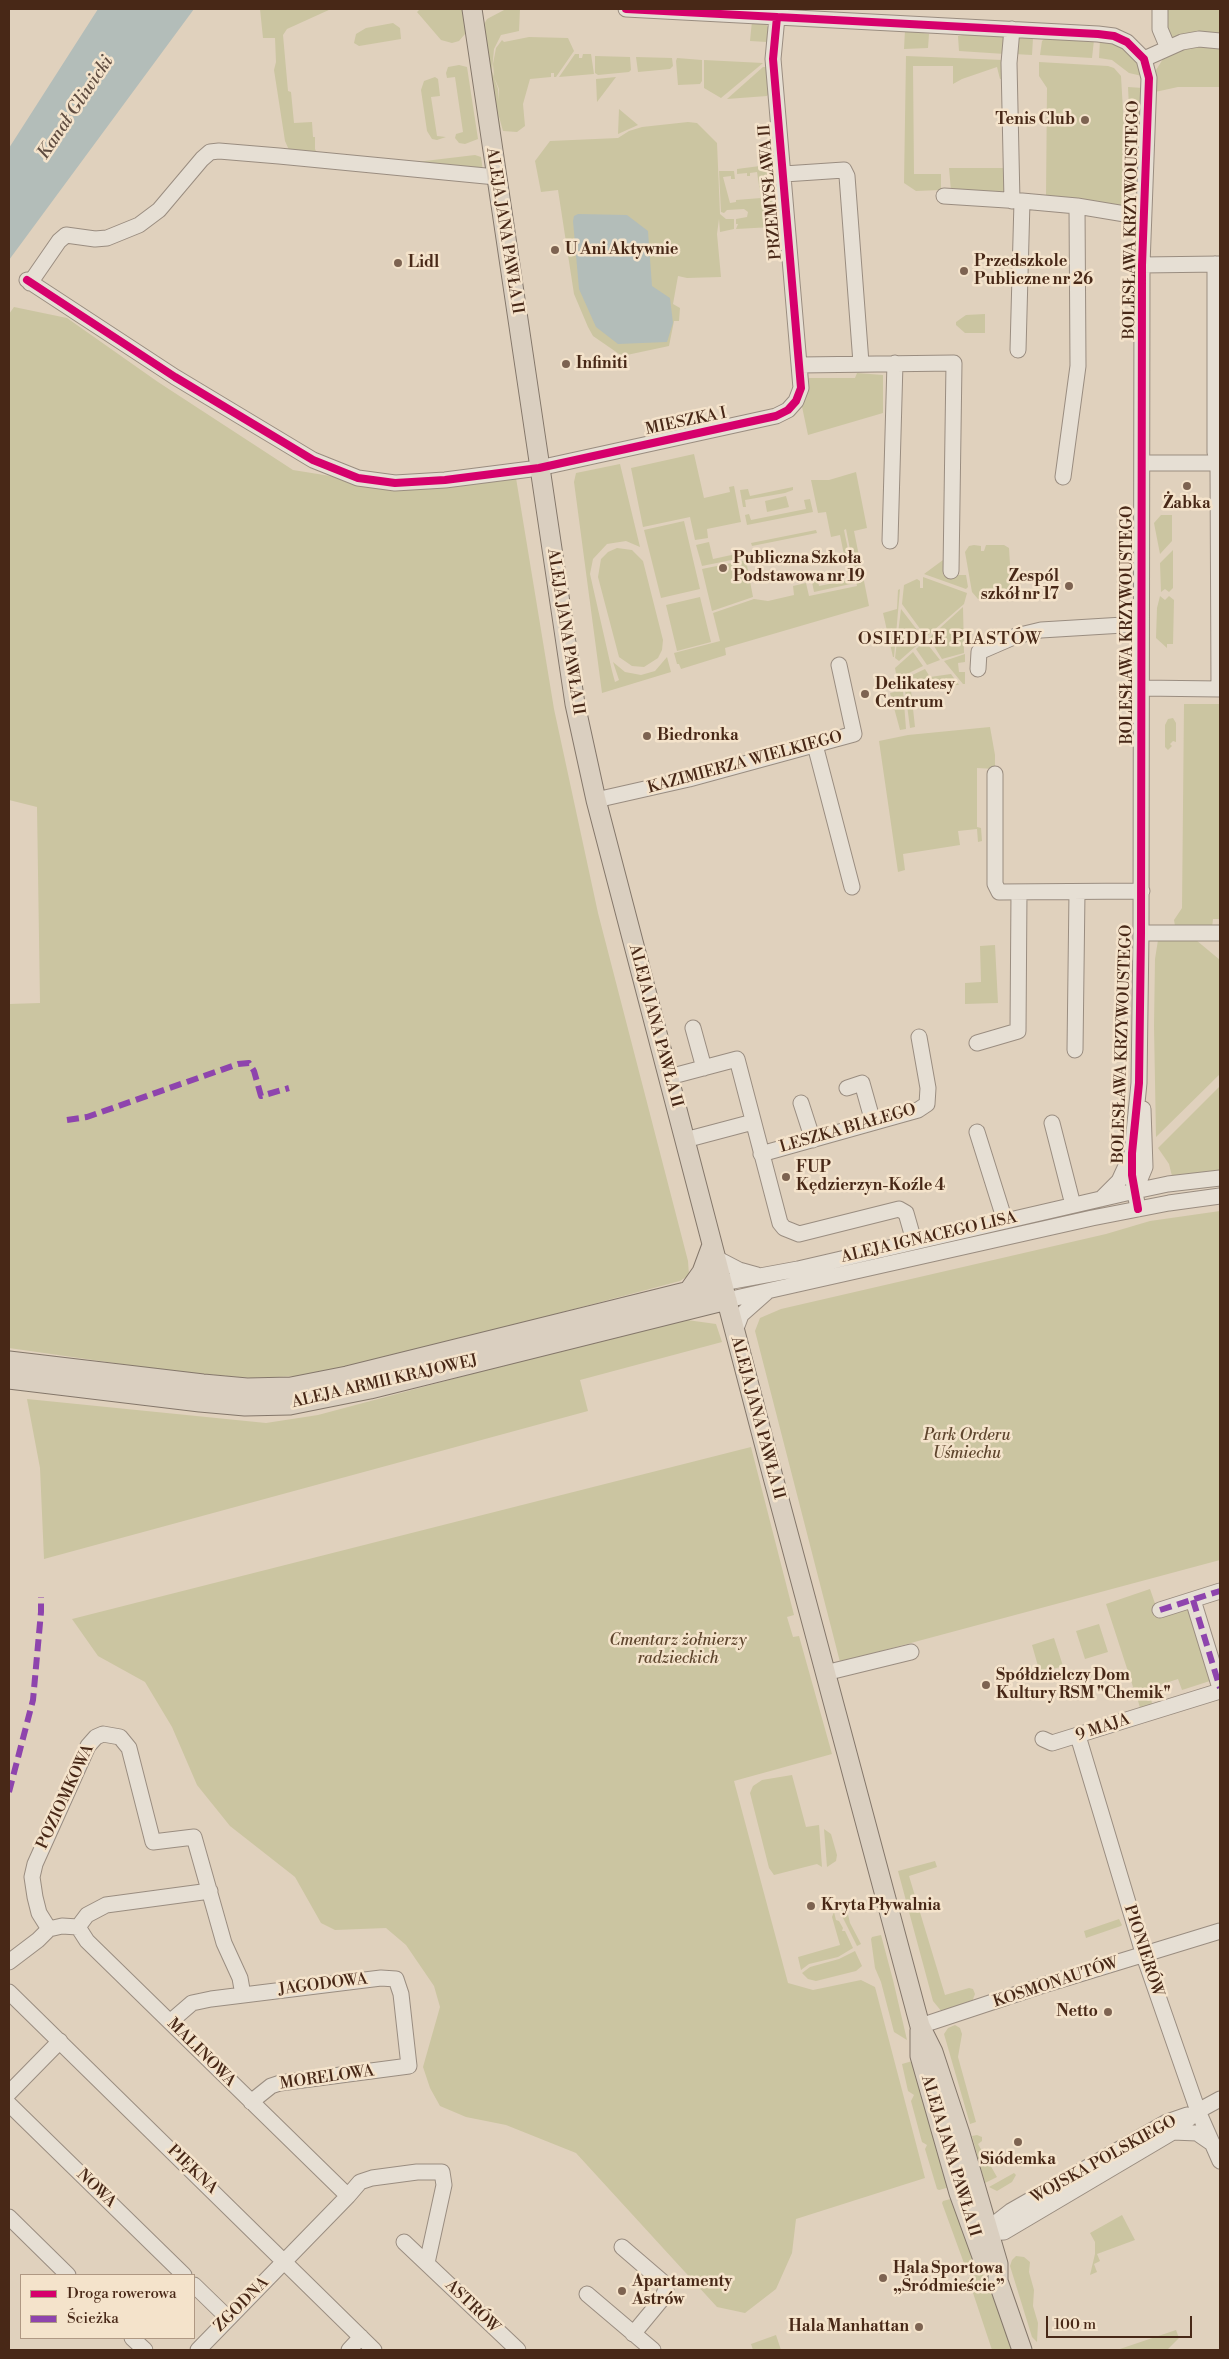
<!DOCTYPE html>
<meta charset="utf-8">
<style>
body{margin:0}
#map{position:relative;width:1229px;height:2359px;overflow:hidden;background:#e0d1bd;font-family:"Libre Bodoni",serif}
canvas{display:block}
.frame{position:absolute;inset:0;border:10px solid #482817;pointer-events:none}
.legend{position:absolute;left:20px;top:2274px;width:175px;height:65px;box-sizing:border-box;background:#f4e3cb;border:1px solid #af9883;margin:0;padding:6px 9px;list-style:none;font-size:15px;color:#482817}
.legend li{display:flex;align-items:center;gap:10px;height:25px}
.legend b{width:25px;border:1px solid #af9883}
.scale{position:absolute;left:1046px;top:2316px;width:146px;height:22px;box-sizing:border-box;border:2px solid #482817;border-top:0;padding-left:6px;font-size:15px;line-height:18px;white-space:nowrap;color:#482817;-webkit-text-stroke:4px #f4e3cb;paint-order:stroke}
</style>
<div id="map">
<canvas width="1229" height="2359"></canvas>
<div class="frame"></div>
<ul class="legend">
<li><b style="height:6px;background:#d6006c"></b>Droga rowerowa</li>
<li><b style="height:6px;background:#8e44ad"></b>Ścieżka</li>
</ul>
<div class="scale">100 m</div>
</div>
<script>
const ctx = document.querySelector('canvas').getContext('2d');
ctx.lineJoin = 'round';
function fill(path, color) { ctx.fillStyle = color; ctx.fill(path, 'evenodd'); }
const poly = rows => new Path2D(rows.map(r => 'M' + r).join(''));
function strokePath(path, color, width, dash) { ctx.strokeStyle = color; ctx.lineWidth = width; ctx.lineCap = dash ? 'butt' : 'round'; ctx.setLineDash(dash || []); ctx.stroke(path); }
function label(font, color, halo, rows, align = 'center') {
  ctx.font = font + ' "Libre Bodoni",serif'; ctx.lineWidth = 5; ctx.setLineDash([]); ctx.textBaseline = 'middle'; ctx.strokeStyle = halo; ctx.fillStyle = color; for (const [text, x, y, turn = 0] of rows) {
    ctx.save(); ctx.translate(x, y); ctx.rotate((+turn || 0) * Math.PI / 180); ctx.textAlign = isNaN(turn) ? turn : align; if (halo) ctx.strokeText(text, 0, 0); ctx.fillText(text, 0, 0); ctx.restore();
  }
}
fill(poly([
 [260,9,331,9,287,29,283,35,288,91,291,92,294,123,312,122,313,137,315,137,315,149,317,153,408,163,475,155,481,157,483,171,474,174,324,160,311,158,289,150,285,141,274,70,276,62,275,38,263,38],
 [420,9,466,9,468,28,465,34,459,41,452,43,441,40,417,12],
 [506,9,520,9,519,31,501,35,494,49,492,71,498,89,498,101,499,89,494,77,493,64,496,48,502,40,504,42,529,37,568,38,574,51,556,77,554,77,554,73,551,73,551,77,530,79,523,104,525,126,517,132,503,131,498,113,501,130,497,127,482,28,487,19],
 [1165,9,1220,9,1220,34,1174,39,1168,38],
 [752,21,766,24,769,29,767,42,750,41],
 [393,23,400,28,401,39,359,46,354,43,356,34,366,28],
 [905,30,929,34,928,48,904,49],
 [975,33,1004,35,1006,39,1005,54,959,51,958,36],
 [1020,36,1030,36,1033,38,1032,55,1014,54,1016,40],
 [1047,37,1094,40,1092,58,1040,55,1042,41],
 [1100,40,1121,46,1136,61,1142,76,1129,73,1112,60,1099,58],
 [1205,45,1220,47,1220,87,1178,87,1155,92,1156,70,1163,59,1181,49],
 [575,54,579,54,579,58,582,58,583,54,591,54,594,74,559,77],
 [595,56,630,57,631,70,629,72,598,75,595,73],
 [906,56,1003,60,1004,79,1000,79,997,67,962,79,953,84,953,66,913,66,914,174,941,174,941,190,916,191,904,183],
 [636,57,672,58,673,66,670,69,638,72],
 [677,58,702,60,702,81,700,84,678,85,676,61],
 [704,60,763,63,721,98,704,88],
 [1039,62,1108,66,1114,68,1121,76,1128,197,1126,207,1084,199,1046,197,1047,88,1039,76],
 [459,65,467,67,478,139,465,144,459,143,455,138,456,134,463,132,455,77,447,78,446,73,448,67],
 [763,67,766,67,769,93,767,96,727,99],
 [435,77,438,79,440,96,431,97,437,136,446,137,437,140,432,139,427,131,421,90,424,81],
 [616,77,597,102,596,79],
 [1128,87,1143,88,1141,121,1132,128,1130,128],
 [619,109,638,125,618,134],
 [688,122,697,123,717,143,720,214,726,219,734,219,734,229,720,232,719,219,717,234,721,277,687,278,678,276,673,304,680,308,679,321,674,321,669,346,622,356,593,336,588,327,574,294,558,190,541,192,535,161,550,141,618,138,629,131,642,127],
 [760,166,769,169,774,225,772,227,736,229,738,224,736,224,736,219,747,217,748,212,744,209,727,210,724,213,721,212,719,171,734,171,735,179,731,179,731,176,723,177,730,203,736,202,736,200,761,198,757,172,750,173,750,176,747,176,747,173,737,174,737,169],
 [949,168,1007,168,1006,190,1004,192,951,191],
 [14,307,67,318,158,382,293,470,405,488,455,487,516,478,554,709,598,913,688,1261,689,1275,680,1281,389,1358,298,1376,251,1378,170,1371,9,1348,9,1004,40,1003,37,807,9,800,9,314],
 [985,314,985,333,965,333,956,325,956,322,966,315],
 [857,373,883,375,883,413,808,435,801,402,809,378,855,378],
 [694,454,704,498,730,492,729,487,734,486,741,522,707,529,708,538,695,540,690,517,643,527,631,468],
 [620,464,640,547,626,541,607,544,593,559,590,574,612,671,615,682,619,680,613,662,625,672,641,675,655,671,667,657,671,672,602,693,574,482,576,473],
 [856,472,867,528,854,531,869,606,725,648,726,655,681,669,679,664,677,664,674,653,720,641,713,613,754,599,768,601,794,595,793,586,806,583,809,596,857,586,846,529,844,530,855,583,814,592,811,577,817,576,819,586,849,580,840,535,831,537,826,512,818,513,811,480,829,480],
 [793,487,793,490,785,493,745,500,746,507,743,507,740,490,748,489,750,496],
 [786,496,789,507,767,512,765,501],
 [810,499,813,512,747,525,745,515,749,514,751,520,806,509,804,500],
 [1161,515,1172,515,1172,541,1160,554,1154,523],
 [684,521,700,589,661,598,644,530],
 [816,530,817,533,752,546,751,543],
 [709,542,713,559,745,552,746,557,702,566,696,545],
 [974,545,981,546,981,551,984,551,986,545,1004,545,1009,548,1012,596,1010,599,978,599,972,592,965,552,969,546],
 [617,548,632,550,643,561,663,640,662,650,658,658,644,667,632,666,619,657,598,577,601,559,608,552],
 [1173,550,1173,588,1169,592,1165,589,1161,592,1160,563],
 [746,560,753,597,712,611,702,569],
 [943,560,943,575,966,575,968,587,966,589,924,574],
 [923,577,967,593,964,604,926,637,902,604,904,585,917,579,920,581,920,588,923,588],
 [900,589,894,657,893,657,883,613,897,609,898,590],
 [1160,596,1165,600,1169,596,1174,600,1173,644,1167,644,1167,648,1156,638,1157,608],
 [700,597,711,642,677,651,666,605],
 [963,607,964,653,942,659,929,638],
 [901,609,924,639,899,661,895,658],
 [925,641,940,660,927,665,916,649],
 [913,652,923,666,897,679,895,668],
 [965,654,965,662,958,663,959,672,965,672,965,684,963,684,944,661],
 [925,669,930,677,951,674,959,685,911,686,901,683,902,680],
 [903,690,906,729,900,730,890,693],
 [905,690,911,690,915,727,910,728],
 [1184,704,1220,704,1220,919,1213,919,1212,928,1175,926,1174,920,1182,908],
 [1173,718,1176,723,1176,742,1173,741,1170,744,1172,746,1168,750,1165,747,1165,725,1168,719],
 [990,727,995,755,995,769,977,768,977,827,981,828,982,841,978,842,977,829,958,831,960,845,903,854,905,870,898,872,879,741,908,735],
 [1158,940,1196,940,1220,960,1220,1074,1156,1137,1154,1026,1155,959],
 [995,945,998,1003,965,1004,965,983,981,982,980,946],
 [1220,1086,1220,1174,1172,1176,1169,1164,1158,1148],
 [1220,1211,1220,1560,840,1662,755,1331,760,1318,781,1309,1106,1234,1150,1221],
 [687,1320,716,1324,722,1342,580,1380,588,1411,44,1559,40,1468,27,1399,266,1423,318,1415,573,1347],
 [751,1447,794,1615,787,1617,793,1637,799,1636,832,1754,734,1781,788,1983,813,1990,861,1980,875,1987,925,2178,796,2219,792,2253,776,2289,745,2313,717,2307,576,2153,506,2125,466,2117,440,2106,430,2088,423,2067,440,2007,434,1986,406,1945,386,1928,335,1930,321,1923,295,1877,230,1826,197,1785,172,1727,145,1682,98,1656,72,1619],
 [1150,1589,1160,1618,1189,1608,1213,1680,1182,1690,1178,1679,1135,1693,1106,1604],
 [1099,1624,1108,1652,1085,1659,1076,1631],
 [1054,1638,1063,1666,1040,1673,1032,1645],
 [1154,1691,1151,1698,1152,1704,1140,1708,1137,1697],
 [792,1775,806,1827,819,1825,822,1867,817,1864,774,1875,769,1868,750,1793,753,1786,762,1780],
 [824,1829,831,1834,837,1855,836,1861,827,1867],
 [935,1861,937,1867,909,1876,945,1995,969,1988,973,1989,975,1994,972,2002,942,2012,933,2001,898,1871],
 [839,1910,847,1910,850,1923,861,1944,857,1946],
 [834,1912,836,1920,839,1921,843,1928,842,1931,845,1931,853,1948,838,1957,809,1964,801,1970,798,1957,840,1945,832,1917],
 [1119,1919,1122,1925,1121,1926,1086,1938,1084,1931],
 [881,1935,893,1980,907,2040,894,2032,881,1982,875,1968,871,1939,872,1937],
 [855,1951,862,1966,856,1971,816,1981,808,1979,802,1973,810,1967,839,1959],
 [955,2025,960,2028,962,2034,958,2057,976,2122,970,2124,944,2034,948,2028],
 [916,2060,950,2187,939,2190,937,2189,925,2149,927,2145,922,2142,911,2101,914,2095,908,2091,902,2064],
 [977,2135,982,2137,982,2141,978,2144,997,2177,985,2183,972,2136],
 [1014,2173,1016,2175,1012,2182,997,2191,989,2187],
 [954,2198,978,2262,965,2266,942,2203,943,2201],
 [1122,2215,1135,2240,1097,2254,1100,2261,1094,2264,1097,2272,1090,2275,1095,2254,1095,2242,1090,2233],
 [1016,2256,1024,2257,1030,2262,1029,2272,1034,2290,1033,2306,1038,2323,1037,2342,1032,2337,1010,2266,1012,2260],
 [982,2272,994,2299,1012,2350,992,2350,968,2278],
 [1176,2330,1179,2338,1167,2350,1117,2350],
 [776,2335,781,2350,753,2350,751,2344]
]), '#cbc5a1');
fill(poly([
 [98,9,194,9,9,260,9,148],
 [578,214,627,215,648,231,652,286,670,298,673,323,667,342,618,344,596,327,579,289,573,221,574,216]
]), '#b3bdb9');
const minor = poly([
 [626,9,1098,34,1114,36,1127,42,1144,59,1149,78,1142,265,1141,933,1139,1083,1132,1153,1132,1175,1138,1209],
 [1160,9,1160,29,1168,48],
 [1144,59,1182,42,1199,39,1220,41],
 [784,174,844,170,847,176,861,363],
 [944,196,1022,201,1018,350],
 [1012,201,1009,63,1012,29],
 [1022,201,1077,206,1143,217],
 [1215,264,1215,452,1218,463,1219,689],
 [1142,265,1220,264],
 [27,280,175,377,313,460,358,478,395,483,445,480,539,468,776,416,788,410,796,401,801,388,773,59,777,17],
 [30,283,59,241,66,235,95,239,107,238,139,225,159,210,202,159,210,152,219,151,279,156,496,177],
 [800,365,954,363,951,571],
 [1143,463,1220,463],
 [1063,477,1078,366,1077,206],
 [890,541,895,363],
 [978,669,979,652,1016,636,1041,630,1140,624],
 [1141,688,1220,689],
 [815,745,852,887],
 [995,774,995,884,999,892,1142,891],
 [596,800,689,779,854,734,839,665],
 [1141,933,1220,933],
 [693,1028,704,1068],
 [977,1043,1018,1031,1019,892],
 [1075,1050,1077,892],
 [669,1077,737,1059,780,1223,784,1228,799,1234,899,1209,906,1213,914,1241],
 [847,1088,862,1083,873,1122],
 [801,1103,813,1140],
 [1052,1123,1073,1205],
 [977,1132,1005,1221],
 [685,1140,753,1122],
 [761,1154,918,1110,927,1104,928,1088,919,1037],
 [1135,1191,1145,1167,1143,1109],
 [1101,1199,1119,1181,1130,1157],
 [716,1258,739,1270,757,1275],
 [722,1283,798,1269,1135,1191,1168,1184,1220,1178],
 [727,1300,1092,1218,1169,1203,1220,1196],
 [735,1331,741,1315,767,1292],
 [1193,1600,1220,1688],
 [1160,1610,1220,1591],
 [825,1673,911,1652],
 [1078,1736,1144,1956,1198,2111,1220,2161],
 [1043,1739,1052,1743,1220,1691],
 [78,1927,87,1915,106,1905,210,1891],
 [49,1929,62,1926,78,1927,87,1941,348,2196,198,2350],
 [49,1929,39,1913,35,1897,32,1877,35,1864,88,1746,96,1737,103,1734,120,1737,129,1748,153,1842,194,1837,224,1943,240,1978,243,1995],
 [9,1962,38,1940,49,1929],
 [9,1992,374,2350],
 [170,2022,192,2003,211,1999,381,1978,396,1979,401,1994,409,2066,280,2083,271,2086,251,2102],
 [920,2026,1050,1983,1220,1931],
 [9,2093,60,2041],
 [9,2104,184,2275],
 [1173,2132,1197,2133,1213,2144],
 [348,2196,360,2182,372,2178,417,2172,442,2172,444,2185,427,2263],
 [9,2217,68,2275],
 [980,2230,987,2233,1004,2232,1173,2132,1198,2111,1220,2099],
 [986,2236,993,2225,1011,2211,1167,2122,1187,2115],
 [404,2242,518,2350],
 [622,2247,665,2284,666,2289,662,2299,633,2334],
 [194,2285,228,2318],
 [587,2294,653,2350],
 [132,2338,145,2350],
 [349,2350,361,2337]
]);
const major = poly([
 [472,9,575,704,596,800,773,1477,920,2026,933,2052,960,2134,998,2264,998,2281,1022,2350],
 [690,1289,702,1272,712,1245],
 [9,1361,203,1384,247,1388,291,1387,347,1376,722,1283],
 [9,1379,200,1402,245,1406,290,1405,370,1389,727,1300],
 [920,2030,920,2056,959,2193,984,2262]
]);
strokePath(minor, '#9a8d80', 17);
strokePath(major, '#84776a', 21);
strokePath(minor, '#e6dfd4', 15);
strokePath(major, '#dacfc0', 19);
strokePath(poly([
 [67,1120,87,1117,238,1064,249,1063,254,1071,261,1096,289,1088],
 [1193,1600,1220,1688],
 [1160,1610,1220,1591],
 [9,1792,33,1700,41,1612,41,1597]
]), '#8e44ad', 6, [12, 6]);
strokePath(poly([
 [626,9,1098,34,1114,36,1127,42,1144,59,1149,78,1142,265,1141,933,1139,1083,1132,1153,1132,1175,1138,1209],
 [27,280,175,377,313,460,358,478,395,483,445,480,539,468,776,416,788,410,796,401,801,388,773,59,777,17]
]), '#d6006c', 8);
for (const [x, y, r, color] of [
 [1085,120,5,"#7d6351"],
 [555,250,5,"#7d6351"],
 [398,263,5,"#7d6351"],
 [964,271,5,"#7d6351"],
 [566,364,5,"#7d6351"],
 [1187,486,5,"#7d6351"],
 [723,568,5,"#7d6351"],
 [1069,586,5,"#7d6351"],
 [865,694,5,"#7d6351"],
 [647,736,5,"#7d6351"],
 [786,1177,5,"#7d6351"],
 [986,1685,5,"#7d6351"],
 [811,1906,5,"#7d6351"],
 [1108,2012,5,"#7d6351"],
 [1018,2142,5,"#7d6351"],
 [883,2278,5,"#7d6351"],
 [622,2291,5,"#7d6351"],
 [919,2327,5,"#7d6351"]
]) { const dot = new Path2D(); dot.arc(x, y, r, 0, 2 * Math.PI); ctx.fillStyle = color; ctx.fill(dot); strokePath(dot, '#f4e3cb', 2); }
label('bold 16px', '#482817', '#f4e3cb', [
 ["Tenis Club",1075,120,"right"],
 ["U Ani Aktywnie",565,250],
 ["Przedszkole",974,262],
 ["Publiczne nr 26",974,280],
 ["Lidl",408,263],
 ["Infiniti",576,364],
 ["Żabka",1187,504,"center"],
 ["Publiczna Szkoła",733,559],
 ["Podstawowa nr 19",733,577],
 ["Zespól",1059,577,"right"],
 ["szkół nr 17",1059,595,"right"],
 ["Delikatesy",875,685],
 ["Centrum",875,703],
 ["Biedronka",657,736],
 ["FUP",796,1168],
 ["Kędzierzyn-Koźle 4",796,1186],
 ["Spółdzielczy Dom",996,1676],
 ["Kultury RSM \"Chemik\"",996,1694],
 ["Kryta Pływalnia",821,1906],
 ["Netto",1098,2012,"right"],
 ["Siódemka",1018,2160,"center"],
 ["Hala Sportowa",893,2269],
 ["„Śródmieście”",893,2287],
 ["Apartamenty",632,2282],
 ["Astrów",632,2300],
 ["Hala Manhattan",909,2327,"right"]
], 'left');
label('16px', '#482817', '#f4e3cb', [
 ["PRZEMYSŁAWA II",771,192,-95],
 ["BOLESŁAWA KRZYWOUSTEGO",1132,220,-89],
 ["ALEJA JANA PAWŁA II",504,231,81],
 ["MIESZKA I",686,422,-12],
 ["BOLESŁAWA KRZYWOUSTEGO",1128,625,-90],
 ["ALEJA JANA PAWŁA II",565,632,81],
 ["KAZIMIERZA WIELKIEGO",745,763,-15],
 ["ALEJA JANA PAWŁA II",655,1026,75],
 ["BOLESŁAWA KRZYWOUSTEGO",1123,1044,-88],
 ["LESZKA BIAŁEGO",848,1129,-16],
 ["ALEJA IGNACEGO LISA",929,1238,-13],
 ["ALEJA ARMII KRAJOWEJ",385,1382,-13],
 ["ALEJA JANA PAWŁA II",757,1418,75],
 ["9 MAJA",1103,1728,-18],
 ["POZIOMKOWA",66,1797,-65],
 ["PIONIERÓW",1143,1951,72],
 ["KOSMONAUTÓW",1056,1983,-18],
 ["JAGODOWA",323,1985,-7],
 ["MALINOWA",201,2053,45],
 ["MORELOWA",327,2078,-8],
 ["ALEJA JANA PAWŁA II",950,2156,73],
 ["WOJSKA POLSKIEGO",1104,2160,-29],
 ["PIĘKNA",192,2170,44],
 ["NOWA",96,2189,44],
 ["ZGODNA",242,2305,-45],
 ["ASTRÓW",472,2307,44]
]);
label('italic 16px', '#5f462e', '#f4e3cb', [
 ["Park Orderu",967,1436],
 ["Uśmiechu",967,1454],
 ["Cmentarz żołnierzy",678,1641],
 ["radzieckich",678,1659]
]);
label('italic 18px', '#5e4b3f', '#f4e3cb', [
 ["Kanał Gliwicki",76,108,-56]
]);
ctx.letterSpacing = '1px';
label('18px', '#482817', '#f4e3cb', [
 ["OSIEDLE PIASTÓW",950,640]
]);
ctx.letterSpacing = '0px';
</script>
